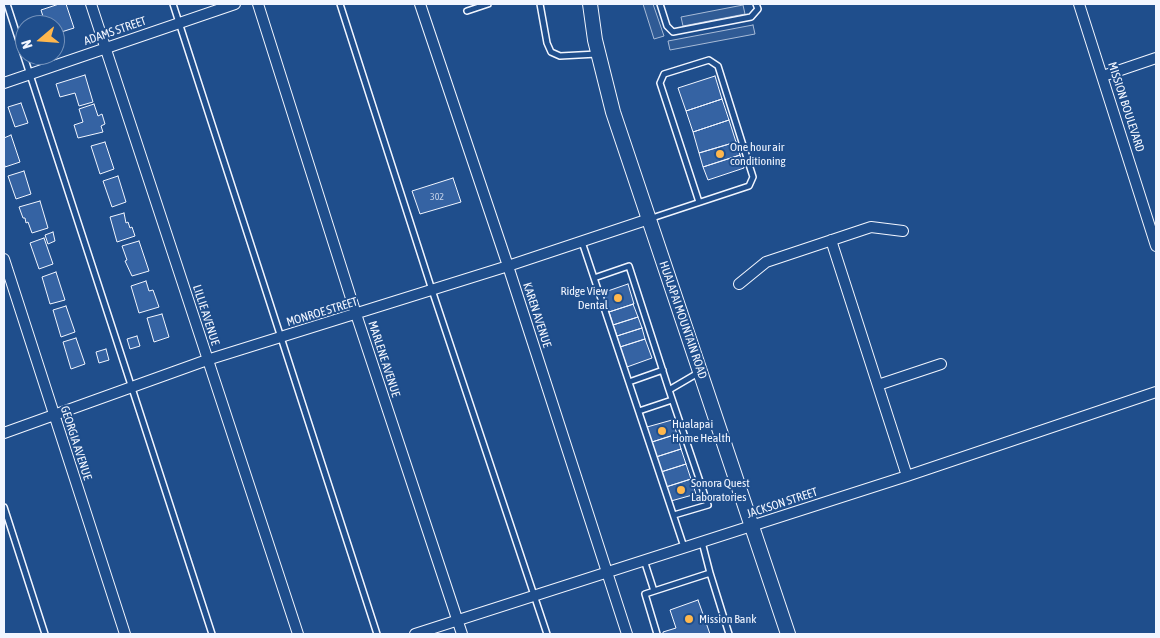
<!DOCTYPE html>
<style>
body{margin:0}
#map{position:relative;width:1160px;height:638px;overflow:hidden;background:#1f4e8c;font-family:"Asap Condensed",sans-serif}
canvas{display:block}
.frame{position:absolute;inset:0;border:5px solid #f2f6ff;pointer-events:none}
.north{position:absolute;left:15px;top:15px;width:50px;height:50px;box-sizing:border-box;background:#1f4e8c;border:1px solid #7391ba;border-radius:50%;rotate:252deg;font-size:14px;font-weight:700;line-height:20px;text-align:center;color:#f2f6ff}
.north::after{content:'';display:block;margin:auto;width:18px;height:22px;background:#ffb74d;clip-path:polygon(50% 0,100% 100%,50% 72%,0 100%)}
</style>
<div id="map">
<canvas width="1160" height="638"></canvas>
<div class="frame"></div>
<div class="north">N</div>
</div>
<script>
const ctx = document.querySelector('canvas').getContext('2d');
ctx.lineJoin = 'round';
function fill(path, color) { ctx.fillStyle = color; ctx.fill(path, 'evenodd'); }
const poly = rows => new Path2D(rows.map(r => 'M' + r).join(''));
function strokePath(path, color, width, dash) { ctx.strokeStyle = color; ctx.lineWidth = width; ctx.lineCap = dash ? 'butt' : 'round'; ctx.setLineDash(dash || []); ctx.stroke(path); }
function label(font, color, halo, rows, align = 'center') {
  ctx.font = font + ' "Asap Condensed",sans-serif'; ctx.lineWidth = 4; ctx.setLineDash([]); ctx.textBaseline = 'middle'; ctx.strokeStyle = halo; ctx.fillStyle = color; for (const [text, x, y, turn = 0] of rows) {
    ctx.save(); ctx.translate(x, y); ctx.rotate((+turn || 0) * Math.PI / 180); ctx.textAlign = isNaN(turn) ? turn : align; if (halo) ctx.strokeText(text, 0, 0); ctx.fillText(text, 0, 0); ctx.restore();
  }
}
const parking = poly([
 [643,4,653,4,664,36,654,39,643,4],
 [743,5,745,14,683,26,681,17,743,5],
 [753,25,755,34,670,50,668,41,753,25]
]);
fill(parking, '#305b95');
strokePath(parking, '#a8bbd7', 1);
const building = poly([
 [59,4,66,4,74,28,55,34,55,25,52,25,50,21,45,23,41,10,59,4],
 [85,75,93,102,79,106,75,93,60,97,56,84,85,75],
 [715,76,722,99,686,111,678,88,715,76],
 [722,99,729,120,693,132,686,111,722,99],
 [21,103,28,123,15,127,8,107,21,103],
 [94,104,98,116,102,114,105,124,101,126,103,132,78,138,74,125,83,122,79,109,94,104],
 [729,120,736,142,699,153,693,132,729,120],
 [11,135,20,162,5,167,4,162,4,138,11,135],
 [105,142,114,169,100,174,91,146,105,142],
 [736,142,740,155,703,167,699,153,736,142],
 [740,155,744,168,708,180,703,167,740,155],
 [24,171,31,194,16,199,8,176,24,171],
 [118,176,126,202,112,207,103,181,118,176],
 [453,178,461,202,420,214,412,191,453,178],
 [40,201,48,228,32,233,28,222,26,223,25,218,23,218,19,207,40,201],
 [124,213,126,223,128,222,130,228,132,227,135,236,117,242,110,217,124,213],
 [53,232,55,241,48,244,45,235,53,232],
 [44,238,53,264,39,269,30,243,44,238],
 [139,241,149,271,132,276,125,261,127,260,122,246,139,241],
 [56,272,65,300,50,304,42,277,56,272],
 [146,281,149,291,153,290,159,307,139,313,131,286,146,281],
 [628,284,634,304,609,312,602,293,628,284],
 [633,304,638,317,613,325,609,312,633,304],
 [66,306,75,332,61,337,53,310,66,306],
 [162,314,169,337,154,342,147,318,162,314],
 [638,317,642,328,617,336,613,325,638,317],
 [642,328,645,339,620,347,617,336,642,328],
 [137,336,140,346,130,349,127,339,137,336],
 [76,338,85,364,71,369,63,342,76,338],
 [645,339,652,358,627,367,620,347,645,339],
 [106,349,109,360,99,363,96,352,106,349],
 [672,420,677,434,652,442,647,427,672,420],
 [677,434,681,449,656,457,652,442,677,434],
 [681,449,686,464,661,472,656,457,681,449],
 [686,464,691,479,666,487,661,472,686,464],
 [691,479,696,494,671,501,666,487,691,479],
 [698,600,710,634,663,634,663,632,676,628,670,610,698,600]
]);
fill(building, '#3563a3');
strokePath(building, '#f2f6ff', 1);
const lane = poly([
 [7,4,212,634],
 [173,4,377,634],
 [340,4,432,290,547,634],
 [540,4,547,43,551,52,560,56,597,54],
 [660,4,667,26,673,32,751,17,758,9,756,4],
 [467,11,488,4],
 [649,219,749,186,753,177,718,66,709,60,664,74,660,83,699,202],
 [582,242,684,547],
 [594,278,629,266,669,390],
 [629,382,663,370],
 [639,411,672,400],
 [4,507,45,634],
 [674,515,708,505,669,390,698,373],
 [702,542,710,573],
 [644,560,654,591],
 [657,634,645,594,710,573,729,634]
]);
const street = poly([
 [91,4,298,634],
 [258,4,356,314,462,634],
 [420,4,508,266,627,634],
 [1079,4,1156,246],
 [1103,76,1156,58],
 [4,83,235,4],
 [831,240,907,476],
 [4,259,125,634],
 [739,284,766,262,871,227,903,231],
 [878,385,941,364],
 [4,433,207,360,508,266,649,219],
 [415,634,907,476,1156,392]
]);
const secondary = poly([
 [590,4,595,40,613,112,788,634]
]);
strokePath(lane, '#f2f6ff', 8);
strokePath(street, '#f2f6ff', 12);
strokePath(secondary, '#f2f6ff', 16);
strokePath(lane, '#1f4e8c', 5);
strokePath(street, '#1f4e8c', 10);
strokePath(secondary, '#1f4e8c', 14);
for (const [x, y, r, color] of [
 [720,154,5,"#ffb74d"],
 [618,298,5,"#ffb74d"],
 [662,431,5,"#ffb74d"],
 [681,490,5,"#ffb74d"],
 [689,619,5,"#ffb74d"]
]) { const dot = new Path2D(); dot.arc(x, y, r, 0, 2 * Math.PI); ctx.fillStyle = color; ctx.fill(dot); strokePath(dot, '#1f4e8c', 2); }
label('10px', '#c3d1e8', null, [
 ["302",437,197]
]);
label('12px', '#f2f6ff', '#1f4e8c', [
 ["ADAMS STREET",115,31,-19],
 ["MISSION BOULEVARD",1126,107,72],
 ["MONROE STREET",322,312,-17],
 ["LILLIE AVENUE",206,315,72],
 ["KAREN AVENUE",537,315,72],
 ["HUALAPAI MOUNTAIN ROAD",683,320,71],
 ["MARLENE AVENUE",384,359,72],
 ["GEORGIA AVENUE",76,443,72],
 ["JACKSON STREET",782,503,-18]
]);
label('12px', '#f2f6ff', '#1f4e8c', [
 ["One hour air",730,147],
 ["conditioning",730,161],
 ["Ridge View",608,291,"right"],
 ["Dental",608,305,"right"],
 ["Hualapai",672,424],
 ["Home Health",672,438],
 ["Sonora Quest",691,483],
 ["Laboratories",691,497],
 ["Mission Bank",699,619]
], 'left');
</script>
